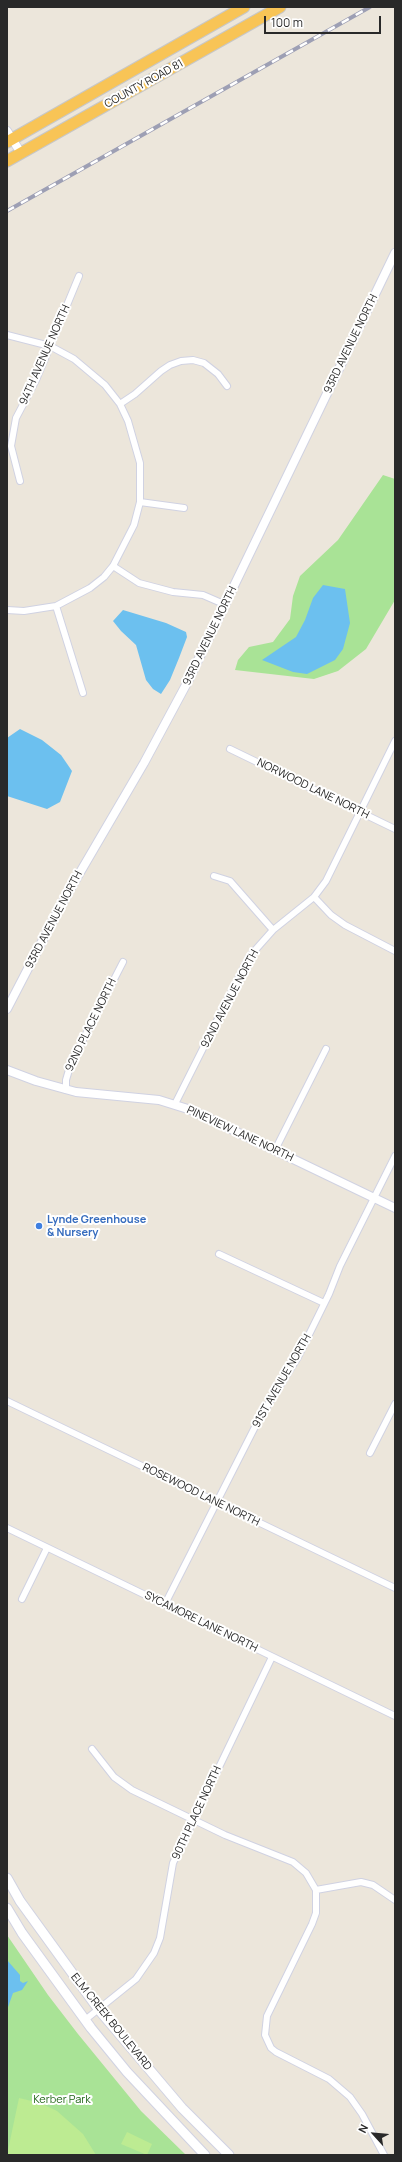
<!DOCTYPE html>
<style>
body{margin:0}
#map{position:relative;width:402px;height:2162px;overflow:hidden;background:#ece6db;font-family:Manrope,sans-serif}
canvas{display:block}
.frame{position:absolute;inset:0;border:8px solid #292929;pointer-events:none}
.north{position:absolute;left:354px;top:2114px;width:40px;height:40px;-webkit-text-stroke:3px #fff;paint-order:stroke;rotate:297deg;font-size:11px;font-weight:700;line-height:16px;text-align:center;color:#292929}
.north::after{content:'';display:block;margin:auto;width:14px;height:18px;background:#292929;clip-path:polygon(50% 0,100% 100%,50% 72%,0 100%)}
.scale{position:absolute;left:264px;top:16px;width:117px;height:18px;box-sizing:border-box;border:2px solid #292929;border-top:0;padding-left:5px;font-size:12px;line-height:14px;white-space:nowrap;color:#292929;-webkit-text-stroke:3px #fff;paint-order:stroke}
</style>
<div id="map">
<canvas width="402" height="2162"></canvas>
<div class="frame"></div>
<div class="north">N</div>
<div class="scale">100 m</div>
</div>
<script>
const ctx = document.querySelector('canvas').getContext('2d');
ctx.lineJoin = 'round';
function fill(path, color) { ctx.fillStyle = color; ctx.fill(path, 'evenodd'); }
const poly = rows => new Path2D(rows.map(r => 'M' + r).join(''));
function strokePath(path, color, width, dash) { ctx.strokeStyle = color; ctx.lineWidth = width; ctx.lineCap = dash ? 'butt' : 'round'; ctx.setLineDash(dash || []); ctx.stroke(path); }
function label(font, color, halo, rows, align = 'center') {
  ctx.font = font + ' Manrope,sans-serif'; ctx.lineWidth = 4; ctx.setLineDash([]); ctx.textBaseline = 'middle'; ctx.strokeStyle = halo; ctx.fillStyle = color; for (const [text, x, y, turn = 0] of rows) {
    ctx.save(); ctx.translate(x, y); ctx.rotate((+turn || 0) * Math.PI / 180); ctx.textAlign = isNaN(turn) ? turn : align; if (halo) ctx.strokeText(text, 0, 0); ctx.fillText(text, 0, 0); ctx.restore();
  }
}
fill(poly([
 [383,475,395,479,395,600,366,649,338,671,314,679,235,670,238,660,249,647,273,642,290,619,293,596,300,576,338,540],
 [7,1935,48,1995,78,2034,141,2111,186,2155,7,2155]
]), '#a9e396');
fill(poly([
 [19,2098,40,2103,57,2111,83,2134,96,2155,7,2155],
 [127,2132,152,2144,147,2155,121,2144]
]), '#bdeb92');
fill(poly([
 [323,585,345,589,350,623,343,649,335,660,307,674,293,672,262,660,296,637,305,620,313,598],
 [123,610,166,623,186,632,187,637,179,658,170,680,161,694,153,689,146,680,136,645,121,631,113,621],
 [20,729,42,740,61,755,72,771,60,802,47,809,7,796,7,738],
 [7,1960,20,1975,20,1981,23,1983,28,1981,22,1990,13,1993,7,2010]
]), '#6cc0ef');
const minor = poly([
 [7,335,50,346,74,359,105,385,120,404,128,421,140,463,140,502,134,525,113,566,104,577,90,588,56,606,24,611,7,610],
 [120,404,135,394,161,371,170,365,181,361,193,360,204,363,218,374,227,386],
 [20,481,11,446,16,418,36,380,79,276],
 [140,502,184,508],
 [113,566,139,583,173,592,203,595,226,605],
 [56,606,83,693],
 [230,749,395,829],
 [214,876,230,881,273,930],
 [314,897,331,915,345,925,395,951],
 [66,1090,66,1080,71,1063,123,962],
 [175,1104,249,957,273,930,314,897,326,881,395,741],
 [275,1150,326,1049],
 [219,1254,324,1303],
 [7,1401,395,1588],
 [370,1453,395,1404],
 [7,1528,395,1716],
 [22,1599,47,1548],
 [165,1604,259,1419,298,1357,329,1294,340,1266,395,1156],
 [92,1749,114,1777,132,1790,225,1835,293,1862,306,1873,316,1890,316,1913,312,1924,267,2016,265,2035,271,2048,276,2052,329,2079,350,2097,362,2114,384,2155],
 [316,1890,361,1882,373,1885,395,1900],
 [85,2020,136,1979,154,1953,160,1938,173,1863,272,1657]
]);
const tertiary = poly([
 [7,131,21,153],
 [7,1009,61,905,144,763,187,683,395,253],
 [7,1070,36,1081,76,1092,159,1100,191,1110,395,1208]
]);
const secondary = poly([
 [7,1878,20,1901,99,2010,182,2108,229,2155],
 [7,1908,22,1933,91,2028,127,2072,205,2155]
]);
const trunk = poly([
 [7,142,244,7],
 [7,161,280,7]
]);
strokePath(minor, '#d0d2e2', 8);
strokePath(tertiary, '#d0d2e2', 10);
strokePath(secondary, '#d0d2e2', 11);
strokePath(trunk, '#c7c7c7', 13);
strokePath(minor, '#fff', 6);
strokePath(tertiary, '#fff', 8);
strokePath(secondary, '#fff', 9);
strokePath(trunk, '#f8c456', 11);
const rail = poly([
 [7,211,370,7]
]);
strokePath(rail, '#9d9fb4', 4);
strokePath(rail, '#fff', 2.5, [8]);
for (const [x, y, r, color] of [
 [39,1226,4,"#3f7fe0"]
]) { const dot = new Path2D(); dot.arc(x, y, r, 0, 2 * Math.PI); ctx.fillStyle = color; ctx.fill(dot); strokePath(dot, '#fff', 1.5); }
label('11px', '#292929', '#fff', [
 ["COUNTY ROAD 81",144,84,-29],
 ["93RD AVENUE NORTH",351,344,-64],
 ["94TH AVENUE NORTH",45,355,-66],
 ["93RD AVENUE NORTH",210,636,-64],
 ["NORWOOD LANE NORTH",313,789,26],
 ["93RD AVENUE NORTH",54,920,-62],
 ["92ND AVENUE NORTH",230,999,-62],
 ["92ND PLACE NORTH",91,1025,-64],
 ["PINEVIEW LANE NORTH",240,1134,25],
 ["91ST AVENUE NORTH",282,1381,-60],
 ["ROSEWOOD LANE NORTH",201,1495,26],
 ["SYCAMORE LANE NORTH",201,1622,26],
 ["90TH PLACE NORTH",197,1813,-65],
 ["ELM CREEK BOULEVARD",111,2022,51]
]);
label('bold 11px', '#366cbe', '#fff', [
 ["Lynde Greenhouse",47,1220],
 ["& Nursery",47,1233]
], 'left');
label('11px', '#226619', '#fff', [
 ["Kerber Park",62,2100]
]);
</script>
